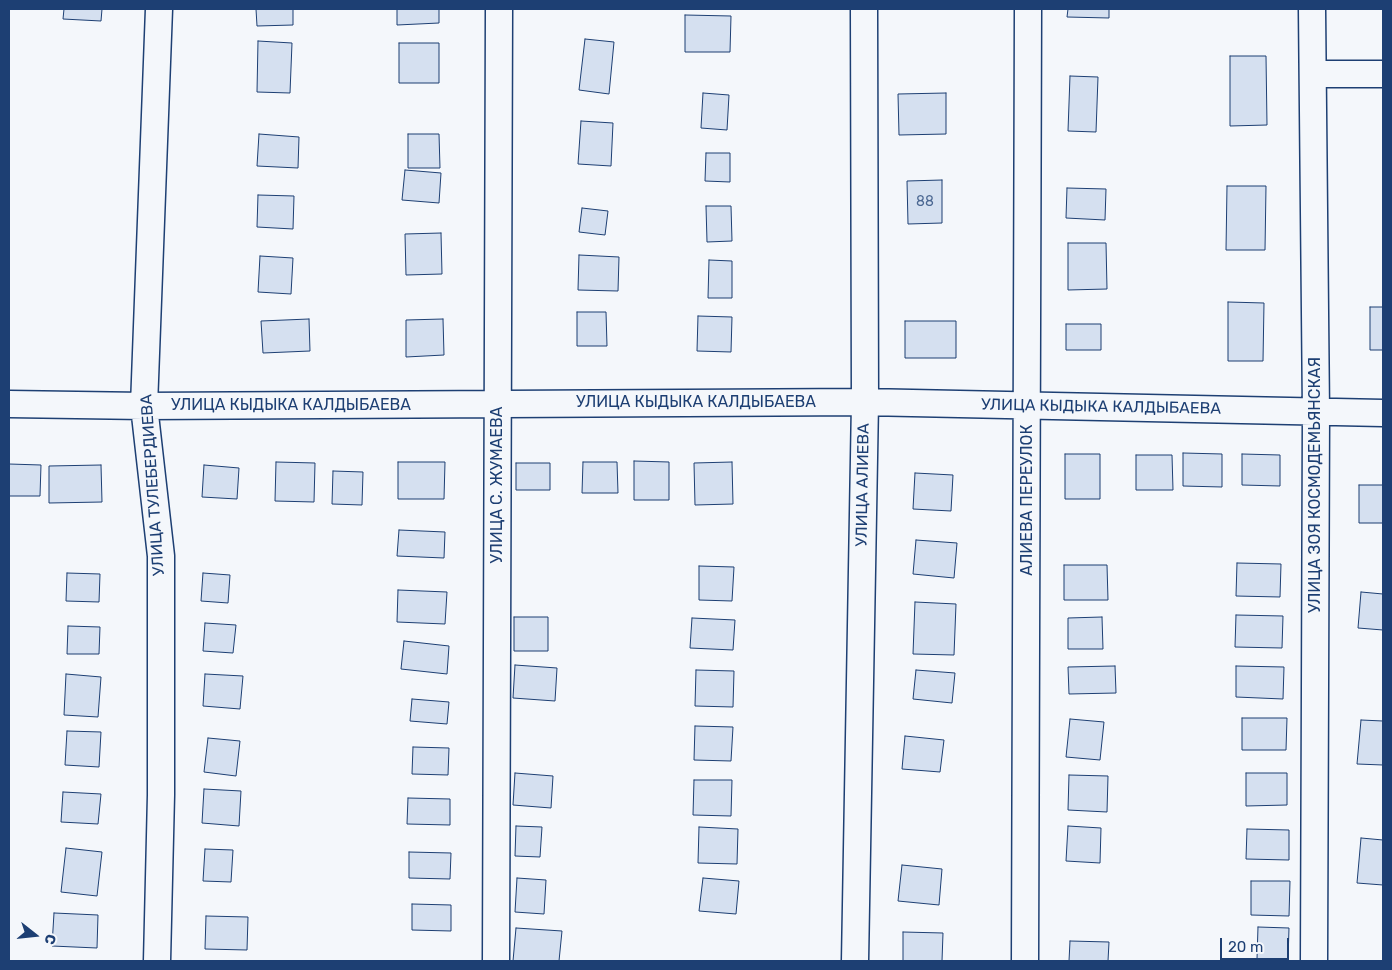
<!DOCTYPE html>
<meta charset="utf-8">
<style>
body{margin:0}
#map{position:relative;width:1392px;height:970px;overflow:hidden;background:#f4f7fb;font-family:Rubik,sans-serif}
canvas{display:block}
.frame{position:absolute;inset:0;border:10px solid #1d3f73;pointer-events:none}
.north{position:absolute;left:10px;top:910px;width:50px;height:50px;-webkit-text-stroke:4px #f4f7fb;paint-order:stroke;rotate:106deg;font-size:14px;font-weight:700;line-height:20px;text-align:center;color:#1d3f73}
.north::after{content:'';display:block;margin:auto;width:18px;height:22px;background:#1d3f73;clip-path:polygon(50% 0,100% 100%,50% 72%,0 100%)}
.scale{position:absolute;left:1220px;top:938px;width:69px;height:22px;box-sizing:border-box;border:2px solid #1d3f73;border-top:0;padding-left:6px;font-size:15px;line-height:18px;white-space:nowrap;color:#1d3f73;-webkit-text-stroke:4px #f4f7fb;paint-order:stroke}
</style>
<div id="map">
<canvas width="1392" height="970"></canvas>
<div class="frame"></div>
<div class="north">С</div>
<div class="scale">20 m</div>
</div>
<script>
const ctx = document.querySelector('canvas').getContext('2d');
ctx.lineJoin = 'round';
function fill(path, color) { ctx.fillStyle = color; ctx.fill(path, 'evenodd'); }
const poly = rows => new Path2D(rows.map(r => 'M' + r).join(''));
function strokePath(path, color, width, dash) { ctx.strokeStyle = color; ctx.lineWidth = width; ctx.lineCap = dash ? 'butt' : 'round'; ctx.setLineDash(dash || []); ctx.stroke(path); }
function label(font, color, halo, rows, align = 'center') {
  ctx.font = font + ' Rubik,sans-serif'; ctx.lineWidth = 4; ctx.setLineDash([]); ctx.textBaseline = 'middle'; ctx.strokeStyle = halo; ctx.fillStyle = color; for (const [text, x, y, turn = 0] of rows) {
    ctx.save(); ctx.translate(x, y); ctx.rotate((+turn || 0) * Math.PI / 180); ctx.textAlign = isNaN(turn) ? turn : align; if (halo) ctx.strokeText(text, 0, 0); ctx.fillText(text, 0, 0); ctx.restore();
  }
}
const building = poly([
 [64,9,102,9,101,21,63,19,64,9],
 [256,9,293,9,293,25,257,26,256,9],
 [397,9,439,9,439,23,397,25,397,9],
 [1068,9,1109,9,1109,18,1067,17,1068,9],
 [685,15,731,16,730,52,685,52,685,15],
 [585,39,614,42,609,94,579,90,585,39],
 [258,41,292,43,290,93,257,92,258,41],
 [399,43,439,43,439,83,399,83,399,43],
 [1230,56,1266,56,1267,125,1230,126,1230,56],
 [1070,76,1098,77,1096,132,1068,131,1070,76],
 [703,93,729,95,727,130,701,128,703,93],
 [946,93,946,134,899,135,898,94,946,93],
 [581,121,613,123,611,166,578,164,581,121],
 [259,134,299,137,298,168,257,166,259,134],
 [408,134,439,134,440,168,408,168,408,134],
 [706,153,730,153,730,182,705,181,706,153],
 [405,170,441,173,439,203,402,200,405,170],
 [942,180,942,223,908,224,907,181,942,180],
 [1227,186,1266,186,1265,250,1226,250,1227,186],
 [1067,188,1106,189,1105,220,1066,218,1067,188],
 [258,195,294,196,293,229,257,227,258,195],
 [706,206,731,206,732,241,707,242,706,206],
 [582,208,608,211,605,235,579,232,582,208],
 [441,233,442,274,406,275,405,234,441,233],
 [1068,243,1106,243,1107,289,1068,290,1068,243],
 [579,255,619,257,618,291,578,290,579,255],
 [260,256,293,258,291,294,258,292,260,256],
 [709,260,732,261,732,298,708,298,709,260],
 [1228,302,1264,303,1263,361,1228,361,1228,302],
 [1370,307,1383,307,1383,350,1370,350,1370,307],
 [577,312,606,312,607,346,577,346,577,312],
 [698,316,732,317,731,352,697,351,698,316],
 [309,319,310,351,263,353,261,321,309,319],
 [443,319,444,355,406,357,406,320,443,319],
 [905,321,956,321,956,358,905,358,905,321],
 [1066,324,1101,324,1101,350,1066,350,1066,324],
 [1183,453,1222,454,1222,487,1183,486,1183,453],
 [1065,454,1100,454,1100,499,1065,499,1065,454],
 [1242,454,1280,455,1280,486,1242,485,1242,454],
 [1136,455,1172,455,1173,490,1136,490,1136,455],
 [634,461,669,462,669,500,634,500,634,461],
 [276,462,315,463,314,502,275,501,276,462],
 [398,462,445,462,444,499,398,499,398,462],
 [583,462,617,462,618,493,582,493,583,462],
 [732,462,733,504,695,505,694,463,732,462],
 [516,463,550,463,550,490,516,490,516,463],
 [9,464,41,465,40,496,9,496,9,464],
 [101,465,102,502,49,503,49,466,101,465],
 [204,465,239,468,237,499,202,497,204,465],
 [333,471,363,472,362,505,332,504,333,471],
 [915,473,953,475,951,511,913,509,915,473],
 [1359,485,1383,485,1383,523,1359,523,1359,485],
 [399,530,445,532,444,558,397,556,399,530],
 [916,540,957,543,954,578,913,574,916,540],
 [1237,563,1281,564,1280,597,1236,596,1237,563],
 [1064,565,1107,565,1108,600,1064,600,1064,565],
 [699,566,734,567,732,601,699,600,699,566],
 [67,573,100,574,99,602,66,601,67,573],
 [203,573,230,575,228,603,201,601,203,573],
 [398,590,447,592,445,624,397,622,398,590],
 [1361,592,1383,594,1383,630,1358,628,1361,592],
 [915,602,956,604,954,655,913,654,915,602],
 [1236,615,1283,616,1282,648,1235,647,1236,615],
 [514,617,548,617,548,651,514,651,514,617],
 [1102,617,1103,649,1068,649,1068,618,1102,617],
 [692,618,735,620,733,650,690,648,692,618],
 [205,623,236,625,233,653,203,651,205,623],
 [68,626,100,627,99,654,67,654,68,626],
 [404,641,449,646,447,674,401,669,404,641],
 [515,665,557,668,555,701,513,698,515,665],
 [1115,666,1116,693,1069,694,1068,667,1115,666],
 [1236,666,1284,667,1283,699,1236,697,1236,666],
 [696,670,734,671,733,707,695,706,696,670],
 [916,670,955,673,952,703,913,699,916,670],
 [66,674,101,677,98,717,64,715,66,674],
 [205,674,243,676,240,709,203,706,205,674],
 [412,699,449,702,447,724,410,721,412,699],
 [1242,718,1287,718,1286,750,1242,750,1242,718],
 [1070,719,1104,722,1100,760,1066,757,1070,719],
 [1361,720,1383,721,1383,765,1357,764,1361,720],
 [695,726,733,727,731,761,694,760,695,726],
 [67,731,101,732,99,767,65,765,67,731],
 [905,736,944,740,940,772,902,769,905,736],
 [208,738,240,741,236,776,204,772,208,738],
 [413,747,449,748,448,775,412,774,413,747],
 [515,773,553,776,551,808,513,805,515,773],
 [1246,773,1287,773,1287,805,1246,806,1246,773],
 [1069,775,1108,776,1107,812,1068,810,1069,775],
 [694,780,732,780,731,816,693,815,694,780],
 [204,789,241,791,239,826,202,823,204,789],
 [63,792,101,794,98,824,61,822,63,792],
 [408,798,450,799,450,825,407,824,408,798],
 [516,826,542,827,540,857,515,856,516,826],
 [1068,826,1101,828,1100,863,1066,861,1068,826],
 [699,827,738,829,737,864,698,863,699,827],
 [1247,829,1289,830,1289,860,1246,859,1247,829],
 [1361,838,1383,840,1383,885,1357,883,1361,838],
 [66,848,102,852,97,896,61,892,66,848],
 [205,849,233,850,231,882,203,881,205,849],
 [409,852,451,853,450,879,409,878,409,852],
 [902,865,942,869,939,905,898,901,902,865],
 [517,878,546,880,544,914,515,912,517,878],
 [703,878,739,881,736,914,699,911,703,878],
 [1251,881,1290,881,1289,916,1251,915,1251,881],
 [412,904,451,905,451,931,412,930,412,904],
 [54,913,98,915,97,948,52,946,54,913],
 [206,916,248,917,247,950,205,949,206,916],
 [1258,927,1289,928,1288,960,1257,959,1258,927],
 [516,928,562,931,559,961,513,961,516,928],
 [903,932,943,933,942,961,903,961,903,932],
 [1070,941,1109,942,1108,961,1069,961,1070,941]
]);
fill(building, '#d5e0f0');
strokePath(building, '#1d3f73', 1);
const minor = poly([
 [1312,9,1316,413,1314,961],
 [1313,74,1383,74],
 [9,404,144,406,865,402,1383,413],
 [157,961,161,795,161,556,144,406,159,9],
 [496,961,499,9],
 [855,961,865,402,864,9],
 [1025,961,1028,9]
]);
strokePath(minor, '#1d3f73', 29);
strokePath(minor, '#f4f7fb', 26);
label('14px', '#4b6792', null, [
 ["88",925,202]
]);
label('16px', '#1d3f73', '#f4f7fb', [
 ["УЛИЦА КЫДЫКА КАЛДЫБАЕВА",696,402],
 ["УЛИЦА КЫДЫКА КАЛДЫБАЕВА",291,405],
 ["УЛИЦА КЫДЫКА КАЛДЫБАЕВА",1101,407,1],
 ["УЛИЦА ТУЛЕБЕРДИЕВА",153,485,-94],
 ["УЛИЦА С. ЖУМАЕВА",497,485,-90],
 ["УЛИЦА АЛИЕВА",863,485,-89],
 ["УЛИЦА ЗОЯ КОСМОДЕМЬЯНСКАЯ",1315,485,-90],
 ["АЛИЕВА ПЕРЕУЛОК",1027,500,-90]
]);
</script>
